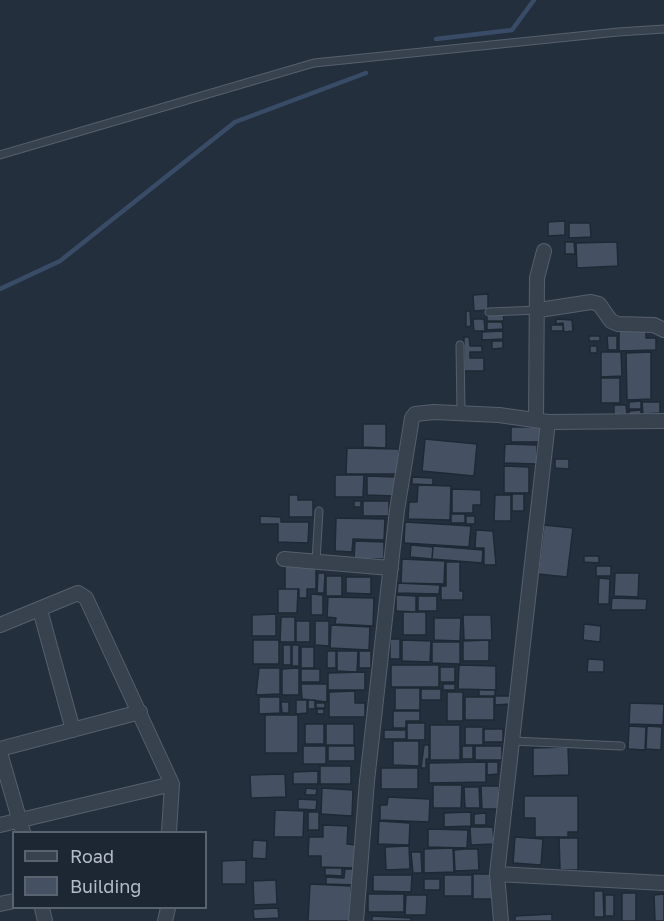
<!DOCTYPE html>
<style>
body{margin:0}
#map{position:relative;width:664px;height:921px;overflow:hidden;background:#242f3e;font-family:"Golos Text",sans-serif}
canvas{display:block}
.legend{position:absolute;left:12px;top:831px;width:195px;height:78px;box-sizing:border-box;background:#1d2633;border:2px solid #59626f;margin:0;padding:8px 10px;list-style:none;font-size:18px;color:#b4bcc9}
.legend li{display:flex;align-items:center;gap:12px;height:30px}
.legend b{width:30px;border:2px solid #59626f}
</style>
<div id="map">
<canvas width="664" height="921"></canvas>
<ul class="legend">
<li><b style="height:8px;background:#38414e"></b>Road</li>
<li><b style="height:16px;background:#455162"></b>Building</li>
</ul>
</div>
<script>
const ctx = document.querySelector('canvas').getContext('2d');
ctx.lineJoin = 'round';
const poly = rows => new Path2D(rows.map(r => 'M' + r).join(''));
function strokePath(path, color, width, dash) { ctx.strokeStyle = color; ctx.lineWidth = width; ctx.lineCap = dash ? 'butt' : 'round'; ctx.setLineDash(dash || []); ctx.stroke(path); }
function fill(path, color) { ctx.fillStyle = color; ctx.fill(path, 'evenodd'); }
strokePath(poly([
 [436,39,512,30,534,0],
 [0,289,60,261,235,122,366,73]
]), '#394c67', 4.5);
const building = poly([
 [565,221,565,235,548,236,548,222,565,221],
 [569,223,590,223,591,237,569,238,569,223],
 [565,242,574,242,575,254,565,254,565,242],
 [617,242,618,266,577,268,576,243,617,242],
 [488,294,488,310,474,311,473,295,488,294],
 [466,311,470,311,471,326,466,327,466,311],
 [503,313,504,321,487,321,487,314,503,313],
 [473,319,484,319,485,331,474,331,473,319],
 [556,319,572,320,573,331,564,332,563,323,556,324,556,319],
 [487,322,502,322,503,329,487,330,487,322],
 [551,325,563,325,563,331,551,331,551,325],
 [619,326,646,326,646,338,656,338,656,350,619,351,619,326],
 [503,331,503,339,482,340,482,332,503,331],
 [589,336,600,336,600,341,589,341,589,336],
 [607,336,617,336,617,350,608,350,607,336],
 [464,337,469,337,470,346,482,346,482,352,470,352,470,358,484,358,484,371,464,371,464,337],
 [492,341,503,341,503,348,492,349,492,341],
 [590,346,597,346,597,353,590,353,590,346],
 [601,352,621,352,622,376,601,377,601,352],
 [651,352,651,399,627,400,626,353,651,352],
 [601,378,620,378,620,403,601,403,601,378],
 [641,401,641,409,629,409,629,402,641,401],
 [642,402,660,402,660,413,643,414,642,402],
 [614,405,626,405,627,414,614,415,614,405],
 [641,410,641,414,629,415,629,411,641,410],
 [363,424,386,424,386,448,363,447,363,424],
 [511,427,540,427,540,442,511,442,511,427],
 [425,439,477,444,474,476,422,471,425,439],
 [505,444,537,445,537,464,504,463,505,444],
 [347,448,399,449,398,474,346,474,347,448],
 [555,459,569,459,569,469,555,468,555,459],
 [504,466,529,467,529,493,504,493,504,466],
 [335,475,364,475,363,497,335,497,335,475],
 [367,476,395,477,395,496,367,495,367,476],
 [412,477,433,478,433,485,412,484,412,477],
 [418,485,451,486,450,520,408,519,409,502,417,502,418,485],
 [452,489,481,490,481,505,473,505,473,513,452,513,452,489],
 [512,494,524,494,524,511,512,511,512,494],
 [289,495,298,495,298,500,313,500,313,517,289,517,289,495],
 [495,495,511,495,511,521,494,521,495,495],
 [354,501,361,501,361,507,354,507,354,501],
 [363,501,389,501,389,516,363,516,363,501],
 [451,514,465,514,465,523,451,523,451,514],
 [260,516,281,517,281,522,309,522,308,543,278,542,278,524,260,524,260,516],
 [466,516,475,516,475,524,466,524,466,516],
 [336,518,385,519,384,540,353,539,352,552,335,551,336,518],
 [405,522,471,526,469,547,404,543,405,522],
 [544,525,573,528,567,577,538,574,544,525],
 [476,530,493,531,496,565,484,565,484,548,475,548,476,530],
 [355,541,384,542,384,559,354,559,355,541],
 [411,545,433,547,432,559,410,557,411,545],
 [433,546,483,550,482,563,432,559,433,546],
 [584,556,599,556,599,563,584,562,584,556],
 [402,559,445,561,444,584,401,583,402,559],
 [446,562,460,562,460,591,463,591,463,600,441,600,441,586,446,586,446,562],
 [285,565,316,566,316,589,307,589,307,598,299,598,299,589,285,589,285,565],
 [596,566,611,566,611,576,596,576,596,566],
 [318,573,325,573,324,593,317,593,318,573],
 [615,573,639,573,638,597,614,596,615,573],
 [326,576,342,576,342,596,326,596,326,576],
 [346,577,371,577,371,594,346,593,346,577],
 [599,578,610,579,609,604,598,604,599,578],
 [398,583,440,585,439,594,397,593,398,583],
 [278,589,298,589,297,613,278,613,278,589],
 [311,594,323,595,323,615,311,615,311,594],
 [396,595,416,596,416,612,396,611,396,595],
 [418,596,437,596,437,611,418,611,418,596],
 [328,597,374,598,373,626,335,624,336,618,327,617,328,597],
 [612,598,647,599,646,610,611,610,612,598],
 [403,612,426,612,426,635,403,635,403,612],
 [276,614,276,636,252,636,252,615,276,614],
 [463,615,491,615,492,640,464,640,463,615],
 [281,617,295,617,295,642,280,642,281,617],
 [434,618,461,618,460,641,434,640,434,618],
 [296,621,310,621,310,642,296,642,296,621],
 [315,621,329,621,329,646,315,645,315,621],
 [584,624,601,626,600,642,583,640,584,624],
 [331,625,370,627,369,650,330,648,331,625],
 [390,639,400,639,400,659,390,659,390,639],
 [253,640,279,640,279,664,253,664,253,640],
 [402,640,431,641,430,662,402,661,402,640],
 [489,640,489,661,463,661,463,641,489,640],
 [432,642,460,642,460,664,432,663,432,642],
 [283,645,291,645,291,665,283,665,283,645],
 [292,645,299,645,299,666,292,666,292,645],
 [301,647,314,647,314,668,301,668,301,647],
 [327,651,336,651,336,668,327,668,327,651],
 [337,651,358,651,357,672,337,671,337,651],
 [359,651,371,651,371,668,359,668,359,651],
 [588,659,604,660,604,672,587,672,588,659],
 [391,665,439,665,439,687,391,687,391,665],
 [459,665,496,666,496,690,458,689,459,665],
 [440,667,455,667,455,682,440,682,440,667],
 [259,668,280,668,280,694,256,695,259,668],
 [299,668,299,695,282,695,282,669,299,668],
 [301,669,320,669,320,682,301,682,301,669],
 [365,672,365,690,328,690,328,673,365,672],
 [301,684,327,684,327,702,302,699,301,684],
 [443,684,455,684,455,690,443,690,443,684],
 [395,688,420,688,420,710,395,710,395,688],
 [421,689,441,689,441,700,421,700,421,689],
 [479,690,495,690,495,696,479,696,479,690],
 [355,691,355,703,365,703,365,717,329,717,329,692,355,691],
 [447,692,463,692,463,721,447,721,447,692],
 [495,696,511,696,511,704,495,705,495,696],
 [259,697,280,697,280,713,259,714,259,697],
 [465,697,494,697,494,720,465,720,465,697],
 [296,700,307,700,307,713,296,714,296,700],
 [308,700,315,700,315,709,308,709,308,700],
 [281,702,289,702,289,713,282,713,281,702],
 [316,703,325,703,325,708,316,708,316,703],
 [630,703,664,704,663,725,629,724,630,703],
 [317,709,324,709,324,714,317,714,317,709],
 [393,711,420,711,420,721,406,721,406,728,393,728,393,711],
 [265,715,298,715,298,753,265,753,265,715],
 [407,723,425,723,425,740,407,740,407,723],
 [305,724,324,724,324,744,305,744,305,724],
 [326,724,354,724,354,745,326,745,326,724],
 [430,725,460,725,460,760,430,760,430,725],
 [629,726,646,727,645,750,628,749,629,726],
 [647,726,662,727,661,750,646,749,647,726],
 [465,727,483,727,483,745,465,745,465,727],
 [484,729,503,729,503,742,484,742,484,729],
 [384,730,406,730,406,739,384,739,384,730],
 [393,741,419,741,419,766,393,765,393,741],
 [424,745,429,745,429,759,426,759,426,768,421,768,424,745],
 [303,746,326,746,326,764,303,764,303,746],
 [328,746,355,746,355,761,328,761,328,746],
 [462,746,473,746,473,759,462,759,462,746],
 [475,746,502,746,502,760,475,760,475,746],
 [568,747,569,775,533,776,533,748,568,747],
 [486,762,486,782,429,783,429,763,486,762],
 [487,762,498,762,498,774,487,775,487,762],
 [320,766,351,766,351,784,320,784,320,766],
 [381,768,418,768,418,789,381,789,381,768],
 [318,771,318,784,293,784,293,772,318,771],
 [285,774,286,797,251,798,250,775,285,774],
 [433,785,462,785,461,808,433,808,433,785],
 [481,786,499,786,500,809,482,809,481,786],
 [464,787,479,787,480,808,465,808,464,787],
 [306,788,317,789,316,795,305,795,306,788],
 [322,788,353,790,352,816,321,814,322,788],
 [524,796,578,796,578,832,568,832,568,837,535,837,535,818,524,818,524,796],
 [388,797,430,799,429,822,380,820,380,805,387,805,388,797],
 [298,799,317,800,316,810,298,809,298,799],
 [275,810,304,811,303,837,274,837,275,810],
 [308,812,319,812,319,830,308,830,308,812],
 [471,812,471,826,444,827,444,813,471,812],
 [486,813,486,825,474,825,474,814,486,813],
 [379,821,410,823,409,845,378,844,379,821],
 [323,825,348,826,347,844,356,845,355,868,321,867,321,856,308,856,309,837,323,837,323,825],
 [470,827,493,827,494,844,471,845,470,827],
 [428,829,468,830,467,848,428,847,428,829],
 [515,837,543,839,541,865,513,863,515,837],
 [559,838,578,838,578,870,560,870,559,838],
 [253,840,267,841,266,859,252,858,253,840],
 [409,846,410,869,386,870,385,847,409,846],
 [453,848,454,872,424,873,424,849,453,848],
 [465,849,478,849,479,870,455,871,454,850,465,849],
 [411,852,421,852,422,873,413,873,411,852],
 [246,860,246,884,222,884,222,861,246,860],
 [325,868,342,868,342,876,325,875,325,868],
 [345,869,355,869,355,885,326,884,326,877,344,878,345,869],
 [473,874,494,874,494,899,473,899,473,874],
 [373,875,412,875,411,892,373,891,373,875],
 [444,875,472,875,472,896,444,896,444,875],
 [424,879,440,879,440,890,424,890,424,879],
 [276,880,277,904,254,905,253,881,276,880],
 [310,884,351,886,350,921,308,921,310,884],
 [594,891,603,891,604,917,594,917,594,891],
 [622,893,636,893,636,921,622,921,622,893],
 [368,894,404,894,404,912,368,912,368,894],
 [664,894,664,921,655,921,654,895,664,894],
 [406,895,427,895,426,915,405,915,406,895],
 [605,895,614,895,614,916,605,916,605,895],
 [278,908,279,918,254,919,253,909,278,908],
 [552,914,552,921,515,921,515,916,552,914],
 [372,916,411,918,411,921,372,921,372,916]
]);
fill(building, '#455162');
strokePath(building, '#1f2835', 1.5);
const lane = poly([
 [0,155,314,63,618,32,664,29],
 [489,312,539,310],
 [460,345,461,413],
 [316,561,319,511],
 [513,741,621,746]
]);
const street = poly([
 [539,310,591,302,599,304,611,321,618,324,654,325,664,330],
 [536,420,537,278,544,251],
 [284,559,391,568],
 [40,610,73,730],
 [0,625,78,593,86,598,172,784,169,832],
 [0,749,140,712],
 [0,753,23,832],
 [0,825,172,784],
 [497,874,664,883],
 [0,904,14,901],
 [42,908,45,921],
 [165,921,168,908],
 [356,921,367,781,397,510,412,418,415,414,434,412,499,415,548,422,664,421],
 [501,921,497,874,548,422]
]);
strokePath(lane, '#565f6c', 9);
strokePath(street, '#565f6c', 16);
strokePath(lane, '#38414e', 7);
strokePath(street, '#38414e', 14);
</script>
